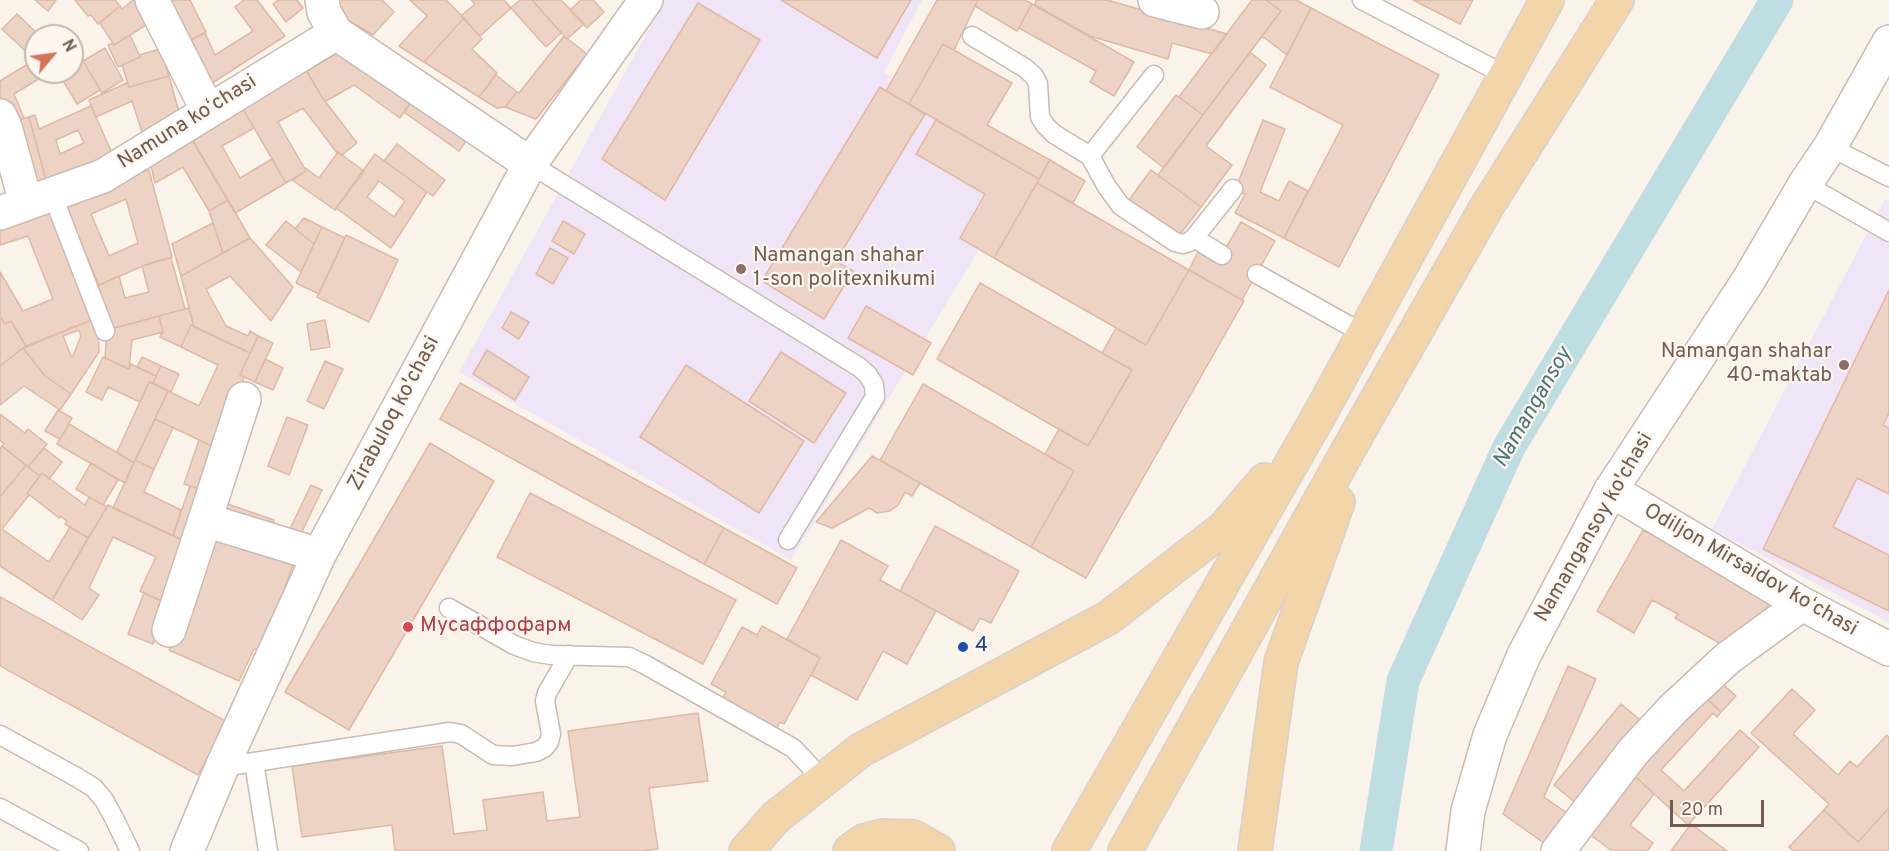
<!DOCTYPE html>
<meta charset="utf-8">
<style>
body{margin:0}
#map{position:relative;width:1889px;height:851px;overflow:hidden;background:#faf3e9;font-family:Overpass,sans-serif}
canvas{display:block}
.north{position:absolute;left:24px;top:24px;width:60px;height:60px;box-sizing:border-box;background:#fdf7ef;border:2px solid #c5b9af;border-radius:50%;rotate:61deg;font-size:16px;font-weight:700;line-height:24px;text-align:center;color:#725b4f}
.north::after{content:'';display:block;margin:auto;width:21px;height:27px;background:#d7745b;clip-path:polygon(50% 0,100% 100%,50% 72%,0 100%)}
.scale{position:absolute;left:1670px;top:800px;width:94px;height:27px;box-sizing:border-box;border:3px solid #725b4f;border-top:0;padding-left:8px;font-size:18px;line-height:21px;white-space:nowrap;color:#725b4f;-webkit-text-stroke:4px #fdf7ef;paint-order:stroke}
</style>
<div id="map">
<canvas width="1889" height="851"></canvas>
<div class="north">N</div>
<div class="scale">20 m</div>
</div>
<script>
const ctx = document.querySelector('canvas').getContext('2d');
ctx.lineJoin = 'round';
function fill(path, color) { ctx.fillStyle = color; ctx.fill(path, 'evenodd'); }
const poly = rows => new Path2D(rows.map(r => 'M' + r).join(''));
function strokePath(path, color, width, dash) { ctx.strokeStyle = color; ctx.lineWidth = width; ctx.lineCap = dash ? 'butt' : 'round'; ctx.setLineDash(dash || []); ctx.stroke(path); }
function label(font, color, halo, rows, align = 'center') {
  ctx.font = font + ' Overpass,sans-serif'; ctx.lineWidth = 4.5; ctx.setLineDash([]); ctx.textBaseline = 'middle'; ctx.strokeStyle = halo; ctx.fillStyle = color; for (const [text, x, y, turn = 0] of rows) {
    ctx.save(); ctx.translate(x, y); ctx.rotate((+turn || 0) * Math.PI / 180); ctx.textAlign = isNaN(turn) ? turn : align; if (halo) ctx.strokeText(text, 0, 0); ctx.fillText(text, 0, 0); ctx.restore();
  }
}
fill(poly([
 [665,0,922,0,884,72,1029,167,791,560,459,372],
 [1885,199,1889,201,1889,622,1712,529]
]), '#f0e5f7');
strokePath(poly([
 [1376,851,1403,681,1509,447,1777,0]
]), '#bfdee2', 33);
const building = poly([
 [35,0,56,0,48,11,35,0],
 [75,0,115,0,120,6,98,24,91,15,88,16,75,0],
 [133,0,138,0,151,22,114,45,100,23,120,6,122,9,133,0],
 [165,0,190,0,206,32,183,44,165,0],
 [244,0,257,0,285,36,206,87,183,44,205,33,215,55,253,31,235,7,244,0],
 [279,0,297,0,303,8,286,22,273,4,279,0],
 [337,0,382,0,394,12,373,35,346,19,337,0],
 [410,0,446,0,464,18,424,62,399,46,427,16,410,0],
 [471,0,504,0,511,8,480,36,461,16,475,4,471,0],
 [520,0,532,0,561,33,546,47,511,8,520,0],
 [532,0,561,0,584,24,567,39,532,0],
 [581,0,593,0,604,12,587,28,570,10,581,0],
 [781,0,911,0,877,58,781,0],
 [937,0,978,0,954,50,943,44,909,104,886,91,937,0],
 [978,0,1025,0,1032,4,1017,31,975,6,978,0],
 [1036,0,1107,0,1227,34,1212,54,1172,43,1168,59,1090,36,1035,5,1036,0],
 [1252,0,1266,0,1281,11,1203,115,1179,97,1252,0],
 [1266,0,1296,0,1311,8,1287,55,1262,36,1281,11,1266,0],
 [1413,0,1473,0,1460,24,1413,0],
 [698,3,760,40,665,200,602,159,698,3],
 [1032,4,1134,62,1114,96,1090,82,1096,71,1019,28,1032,4],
 [1311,8,1439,75,1339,267,1284,238,1343,125,1270,87,1311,8],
 [17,14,40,36,50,26,61,36,36,36,35,60,2,29,17,14],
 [464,18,482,39,472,49,497,73,479,97,424,62,464,18],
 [130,35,140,57,118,67,108,45,113,43,114,45,130,35],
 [564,36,587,54,536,119,505,107,517,92,519,93,564,36],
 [72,42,100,90,77,104,58,72,72,72,72,42],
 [943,44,1012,83,987,125,1050,160,1039,179,909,104,943,44],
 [349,46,416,95,400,118,354,85,326,101,322,97,307,71,349,46],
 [105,48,123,80,102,93,83,61,105,48],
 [160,49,169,76,129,87,122,65,140,57,139,55,160,49],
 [1250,52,1266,65,1206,146,1232,165,1201,207,1158,175,1250,52],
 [36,59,36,72,50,72,14,94,24,118,10,122,0,98,0,81,36,59],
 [306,70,322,97,357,143,342,155,337,153,303,108,278,122,306,171,286,183,242,107,306,70],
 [496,75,517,92,505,107,497,108,479,97,496,75],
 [169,76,182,123,143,135,132,101,96,117,89,100,127,83,129,87,169,76],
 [880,87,925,114,836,261,853,271,824,319,762,281,880,87],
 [416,95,471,134,459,151,404,112,416,95],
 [1176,95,1203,115,1164,168,1137,147,1176,95],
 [91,106,112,153,66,174,46,180,29,117,35,115,39,129,91,106],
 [78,130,84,143,60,154,56,140,78,130],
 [242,107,254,128,222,146,240,178,272,159,286,183,235,213,191,138,242,107],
 [29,117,46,180,27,185,10,122,29,117],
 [936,120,1039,179,994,258,960,238,985,194,916,154,936,120],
 [1263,120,1285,129,1260,192,1279,201,1289,181,1308,191,1284,238,1235,213,1245,194,1235,190,1263,120],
 [193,141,228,200,209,211,183,167,155,183,151,166,193,141],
 [397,144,445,180,433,196,384,161,397,144],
 [338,152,364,171,335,210,292,180,306,171,304,167,319,178,338,152],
 [375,154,427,192,391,248,336,208,375,154],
 [379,181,405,201,394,217,367,197,379,181],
 [1050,160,1085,181,1073,203,1037,183,1050,160],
 [149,170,172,257,150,263,99,285,64,204,129,176,149,170],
 [126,199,138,243,109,256,91,214,126,199],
 [1151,170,1201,207,1178,237,1129,200,1151,170],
 [1037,183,1189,270,1146,345,994,258,1037,183],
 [228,200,250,238,223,253,209,211,228,200],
 [49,206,94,319,26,346,11,321,5,324,0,316,0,272,23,311,53,299,28,236,0,245,0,222,49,206],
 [304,218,322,227,314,244,295,229,304,218],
 [286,221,314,244,301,272,266,245,286,221],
 [563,221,585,234,574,254,552,241,563,221],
 [1241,222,1275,241,1242,300,1189,270,1198,252,1217,263,1241,222],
 [213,223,223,253,181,276,172,244,213,223],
 [322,227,345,238,319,294,296,283,322,227],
 [346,235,398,260,369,322,317,297,346,235],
 [250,238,293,287,271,321,230,276,206,289,226,326,248,336,250,331,258,336,250,353,194,327,181,276,250,238],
 [550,248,568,258,553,284,536,274,550,248],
 [171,258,185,309,107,330,95,287,119,276,125,298,149,292,142,266,171,258],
 [1189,270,1244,301,1086,578,1031,547,1074,471,1045,454,1059,429,1088,446,1132,370,1102,353,1116,328,1146,345,1189,270],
 [980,283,1132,370,1088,446,937,359,980,283],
 [1889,290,1889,413,1883,425,1889,428,1889,494,1857,478,1833,527,1889,555,1889,611,1763,549,1889,290],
 [866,306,931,343,913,375,848,338,866,306],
 [189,308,194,327,191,325,181,347,160,337,163,332,159,316,189,308],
 [511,312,529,322,519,339,502,328,511,312],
 [0,316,5,324,11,321,26,346,0,366,0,316],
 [159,316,163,332,132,340,129,369,105,358,107,330,159,316],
 [94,319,98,329,99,352,71,394,45,376,23,348,94,319],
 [79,330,81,336,72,358,63,336,79,330],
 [325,320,330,347,311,350,307,324,325,320],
 [191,325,250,353,240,375,244,377,220,450,155,419,168,391,199,406,218,365,181,347,191,325],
 [258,336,273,343,255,382,240,375,258,336],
 [23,348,45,376,71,394,60,410,24,386,0,405,0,366,23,348],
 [487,350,529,377,515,400,473,374,487,350],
 [781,352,846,393,814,443,749,401,781,352],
 [103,357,129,369,131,364,156,376,153,383,149,382,140,402,108,387,102,400,86,392,103,357],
 [142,357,161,366,156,376,137,367,142,357],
 [265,359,283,368,273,390,255,382,265,359],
 [325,361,343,369,324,409,307,401,325,361],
 [686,365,804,441,759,513,640,437,686,365],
 [161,366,179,374,171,392,153,383,161,366],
 [149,382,168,391,134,463,117,452,149,382],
 [460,383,724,528,704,564,440,419,460,383],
 [923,384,1074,471,1031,547,880,460,923,384],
 [58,410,72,418,60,439,45,431,58,410],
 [0,414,25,433,28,429,47,444,28,467,2,446,4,444,0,440,0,414],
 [287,417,308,425,289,475,268,466,287,417],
 [155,419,173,428,154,469,135,460,155,419],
 [69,424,134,463,125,483,57,444,69,424],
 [199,440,220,450,206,491,184,484,199,440],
 [430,443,494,481,349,730,285,692,430,443],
 [2,446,26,465,0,497,0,449,2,446],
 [44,448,62,462,49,479,42,473,40,476,28,467,44,448],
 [872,456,920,483,912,496,905,492,898,505,890,511,877,513,869,508,832,528,816,522,872,456],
 [135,460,154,469,144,492,181,510,173,536,113,508,135,460],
 [91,463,118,480,103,505,76,489,91,463],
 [26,465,40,476,27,493,29,495,2,529,49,562,70,527,88,538,52,600,0,566,0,497,26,465],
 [42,473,85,505,89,497,107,507,88,538,65,524,67,521,60,516,59,518,27,493,42,473],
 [311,485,322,490,298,540,287,535,311,485],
 [190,486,206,491,188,543,173,536,190,486],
 [530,493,736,600,703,664,497,557,530,493],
 [219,501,274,520,270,533,215,514,219,501],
 [108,505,191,544,168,604,140,591,156,557,113,537,89,588,99,595,82,620,52,600,108,505],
 [935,526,1019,571,991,623,980,618,973,631,900,591,935,526],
 [207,528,265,556,293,565,262,652,254,649,239,681,169,650,184,618,207,528],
 [724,528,797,568,777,604,704,564,724,528],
 [1643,530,1705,565,1773,596,1749,640,1732,650,1675,618,1678,614,1652,600,1634,633,1597,611,1643,530],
 [841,540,888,566,880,580,936,611,907,664,883,651,857,700,811,675,820,658,787,639,841,540],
 [144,593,168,604,153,644,128,634,144,593],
 [0,597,227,722,198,775,0,666,0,597],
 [762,626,820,658,784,724,780,722,774,733,720,703,726,692,711,684,742,627,757,635,762,626],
 [1568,666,1596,679,1544,797,1570,815,1548,846,1503,814,1568,666],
 [1716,678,1736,696,1721,712,1702,694,1716,678],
 [1792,689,1815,710,1793,734,1838,775,1850,761,1857,767,1887,735,1889,738,1889,808,1858,842,1824,810,1829,804,1751,733,1792,689],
 [1699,692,1721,712,1717,717,1713,713,1661,770,1684,791,1740,730,1759,747,1688,825,1628,770,1699,692],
 [1621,704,1644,723,1577,804,1554,785,1621,704],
 [698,713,708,781,649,788,658,849,643,851,395,851,392,825,302,837,292,766,442,746,454,834,487,830,483,800,543,792,547,821,580,817,568,731,698,713],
 [1628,770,1654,794,1630,825,1653,843,1647,851,1612,851,1584,830,1628,770],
 [1889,808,1889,851,1794,851,1789,847,1824,810,1858,842,1889,808],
 [1691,824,1727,851,1671,851,1691,824]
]);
fill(building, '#edd3c3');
strokePath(building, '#deb9a5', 1.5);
const lane = poly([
 [1362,0,1505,75],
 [972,36,1025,68,1034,76,1038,84,1040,117,1045,125,1054,134,1090,156,1107,187,1121,206,1175,242,1183,244,1189,242,1194,238,1222,255],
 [1830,147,1889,177],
 [1090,156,1154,75],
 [530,164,859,367,868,375,874,385,875,397,788,540],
 [1805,184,1889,232],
 [52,194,105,331],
 [1194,238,1233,189],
 [1257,274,1364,334],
 [449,608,514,645,533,652,551,655,629,657,644,664,793,748,823,780],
 [0,735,78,778,94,788,104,800,114,818,130,851],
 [254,762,268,851],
 [222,767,450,732,461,734,493,755,513,756,536,752,544,748,549,742,551,734,545,701,547,693,569,655],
 [0,808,79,851]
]);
const street = poly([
 [152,0,208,111],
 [1155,0,1202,12],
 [336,33,530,164],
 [0,116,5,127,26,203],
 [0,213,103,176,336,33,324,12,322,0],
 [244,399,205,520,319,555],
 [1611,490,1802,604,1889,649],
 [169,630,205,520],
 [187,851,222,767,319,555,530,164,646,0],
 [1558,851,1633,752,1673,709,1728,658,1802,604]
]);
const secondary = poly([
 [1463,851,1468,811,1490,735,1524,655,1611,490,1748,281,1805,184,1830,147,1889,42]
]);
const primary = poly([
 [746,851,776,817,861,750,1108,618,1224,528,1265,480],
 [850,851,864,841,883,836,913,837,938,851],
 [1069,851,1317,419,1547,0],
 [1125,851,1355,438,1486,208,1617,0],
 [1255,851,1281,662,1338,502]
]);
strokePath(lane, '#cbbbb0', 21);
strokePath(street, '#cbbbb0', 36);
strokePath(secondary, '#cebbae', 36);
strokePath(primary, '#d8d1ce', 36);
strokePath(lane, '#fff', 18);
strokePath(street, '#fff', 33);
strokePath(secondary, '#fff', 33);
strokePath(primary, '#f2d5a8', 33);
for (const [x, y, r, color] of [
 [741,269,6,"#8d6e63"],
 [1844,365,6,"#8d6e63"],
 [408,627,6,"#e0444e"],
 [963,647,6,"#1a4fb4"]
]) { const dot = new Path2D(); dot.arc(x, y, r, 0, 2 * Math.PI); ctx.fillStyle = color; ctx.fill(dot); strokePath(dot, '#fdf7ef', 2); }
label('21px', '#725b4f', '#fdf7ef', [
 ["Namuna koʻchasi",188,123,-32],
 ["Zirabuloq ko'chasi",395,414,-62],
 ["Namangansoy ko'chasi",1595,528,-60],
 ["Odiljon Mirsaidov koʻchasi",1750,571,30]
]);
label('21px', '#785e54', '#fdf7ef', [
 ["Namangan shahar",753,257],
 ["1-son politexnikumi",753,281],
 ["Namangan shahar",1832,353,"right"],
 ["40-maktab",1832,377,"right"]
], 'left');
label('21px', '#be3a42', '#fdf7ef', [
 ["Мусаффофарм",420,627]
], 'left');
label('21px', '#164399', '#fdf7ef', [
 ["4",975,647]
], 'left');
label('italic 22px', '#47757c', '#fdf7ef', [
 ["Namangansoy",1534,408,-60]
]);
</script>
